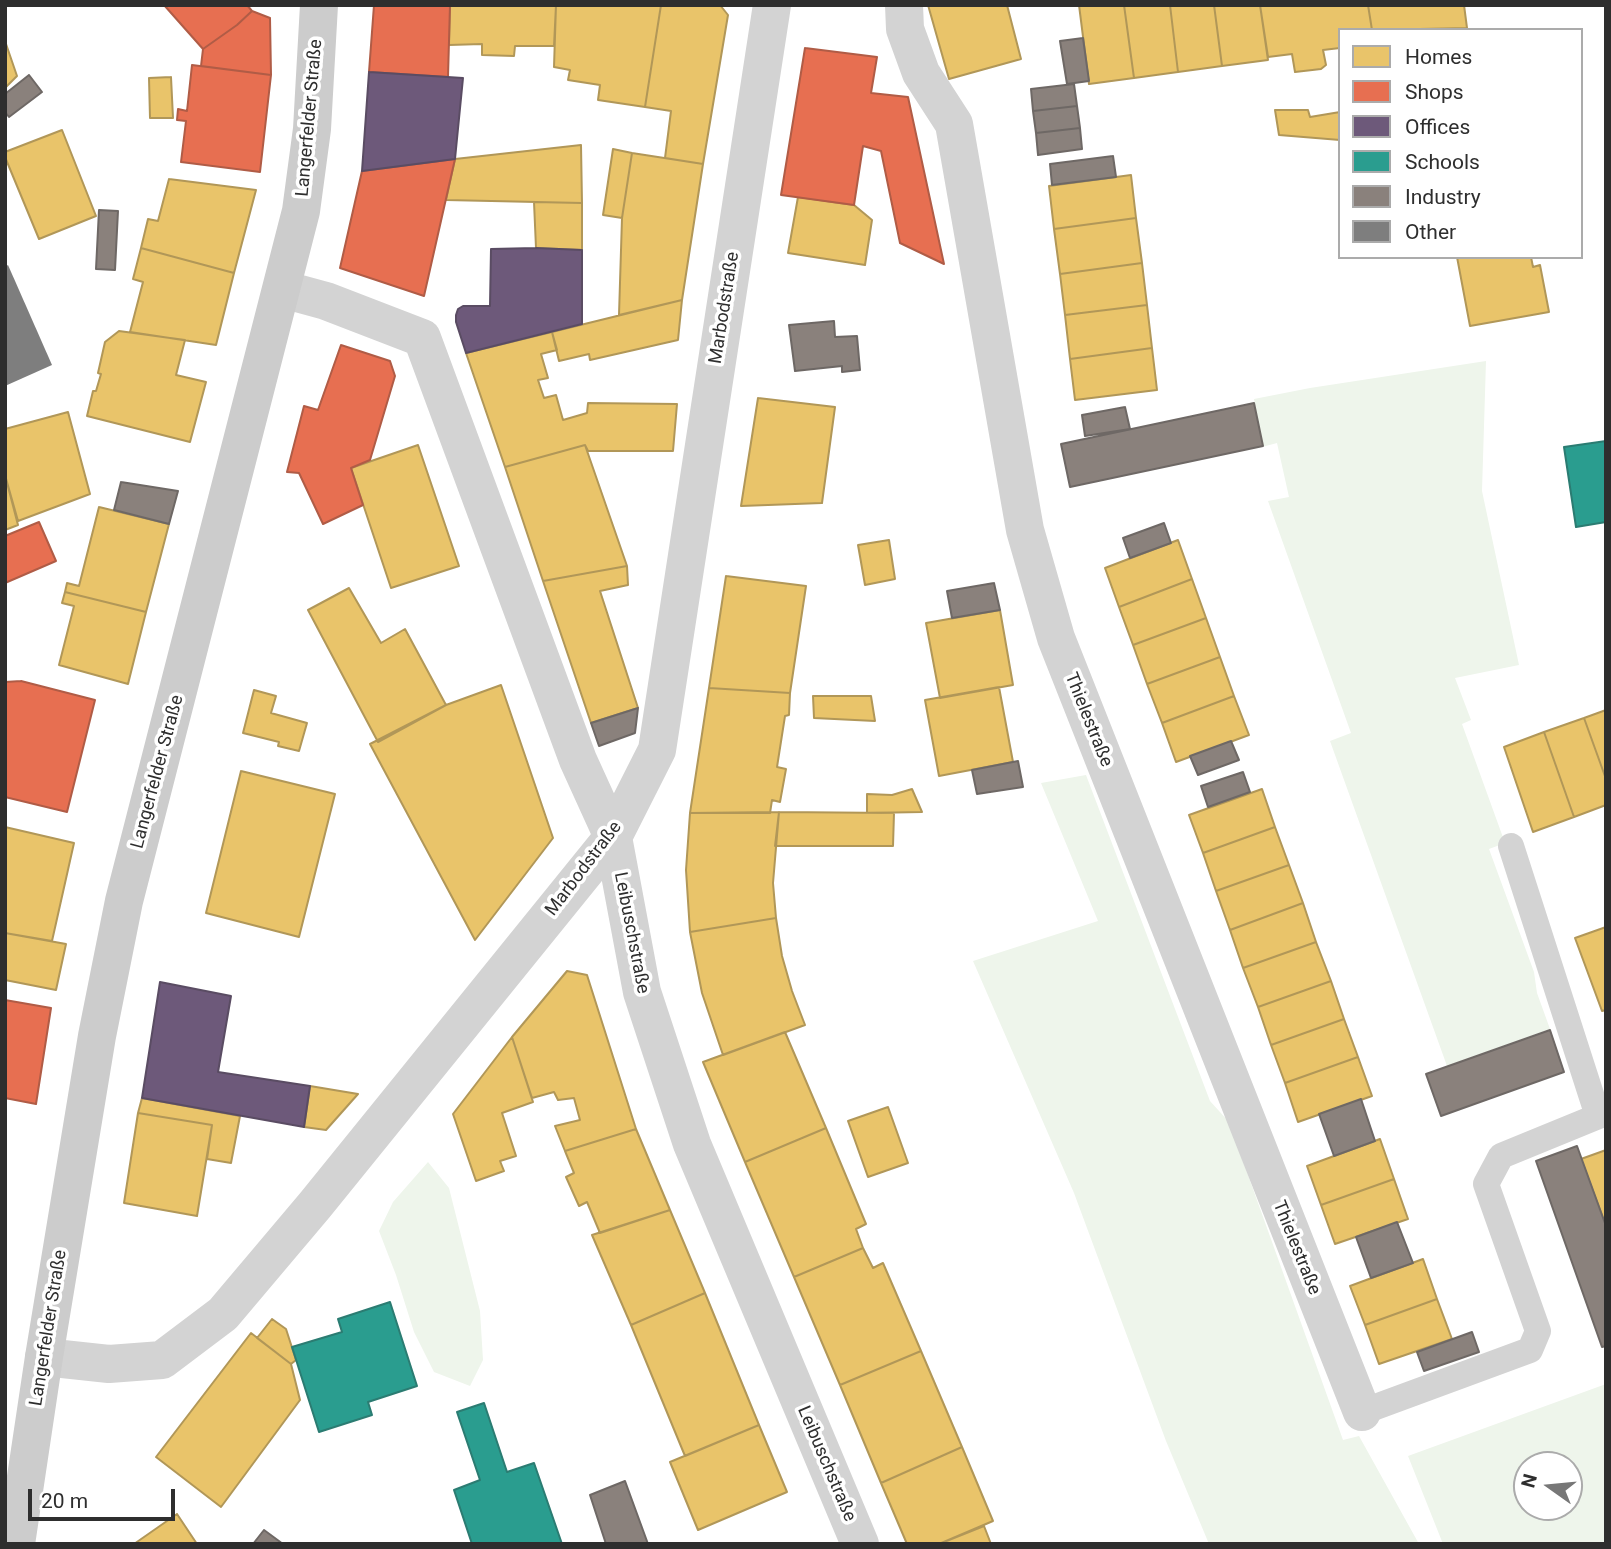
<!DOCTYPE html>
<meta charset="utf-8">
<style>
body{margin:0}
#map{position:relative;width:1611px;height:1549px;overflow:hidden;background:#fff;font-family:Roboto,sans-serif}
canvas{display:block}
.frame{position:absolute;inset:0;border:7px solid #2e2e2e;pointer-events:none}
.legend{position:absolute;left:1338px;top:28px;width:245px;height:231px;box-sizing:border-box;background:#fff;border:2px solid #ababab;margin:0;padding:9px 12px;list-style:none;font-size:21px;color:#2e2e2e}
.legend li{display:flex;align-items:center;gap:14px;height:35px}
.legend b{width:35px;border:2px solid #ababab}
.north{position:absolute;left:1513px;top:1451px;width:70px;height:70px;box-sizing:border-box;background:#fff;border:2px solid #ababab;border-radius:50%;rotate:285deg;font-size:19px;font-weight:700;line-height:28px;text-align:center;color:#2e2e2e}
.north::after{content:'';display:block;margin:auto;width:24px;height:32px;background:#777;clip-path:polygon(50% 0,100% 100%,50% 72%,0 100%)}
.scale{position:absolute;left:28px;top:1489px;width:147px;height:32px;box-sizing:border-box;border:4px solid #2e2e2e;border-top:0;padding-left:9px;font-size:21px;line-height:24px;white-space:nowrap;color:#2e2e2e;-webkit-text-stroke:5px #fff;paint-order:stroke}
</style>
<div id="map">
<canvas width="1611" height="1549"></canvas>
<div class="frame"></div>
<ul class="legend">
<li><b style="height:19px;background:#e9c46a"></b>Homes</li>
<li><b style="height:19px;background:#e76f51"></b>Shops</li>
<li><b style="height:19px;background:#6d597a"></b>Offices</li>
<li><b style="height:19px;background:#2a9d8f"></b>Schools</li>
<li><b style="height:19px;background:#8a817c"></b>Industry</li>
<li><b style="height:19px;background:#7e7e7e"></b>Other</li>
</ul>
<div class="north">N</div>
<div class="scale">20 m</div>
</div>
<script>
const ctx = document.querySelector('canvas').getContext('2d');
ctx.lineJoin = 'round';
function fill(path, color) { ctx.fillStyle = color; ctx.fill(path, 'evenodd'); }
const poly = rows => new Path2D(rows.map(r => 'M' + r).join(''));
function strokePath(path, color, width, dash) { ctx.strokeStyle = color; ctx.lineWidth = width; ctx.lineCap = dash ? 'butt' : 'round'; ctx.setLineDash(dash || []); ctx.stroke(path); }
function label(font, color, halo, rows, align = 'center') {
  ctx.font = font + ' Roboto,sans-serif'; ctx.lineWidth = 7; ctx.setLineDash([]); ctx.textBaseline = 'middle'; ctx.strokeStyle = halo; ctx.fillStyle = color; for (const [text, x, y, turn = 0] of rows) {
    ctx.save(); ctx.translate(x, y); ctx.rotate((+turn || 0) * Math.PI / 180); ctx.textAlign = isNaN(turn) ? turn : align; if (halo) ctx.strokeText(text, 0, 0); ctx.fillText(text, 0, 0); ctx.restore();
  }
}
fill(poly([
 [1486,361,1482,491,1519,665,1455,678,1471,720,1462,724,1505,843,1489,849,1534,972,1537,993,1550,1029,1447,1066,1330,741,1351,733,1268,501,1289,497,1277,443,1262,447,1254,399,1310,388],
 [1086,775,1210,1101,1229,1122,1343,1440,1359,1436,1419,1544,1209,1544,1166,1441,1074,1193,973,961,1098,921,1041,783],
 [428,1162,449,1188,480,1311,483,1360,470,1386,434,1372,414,1332,396,1275,379,1231,393,1202],
 [1606,1384,1606,1544,1443,1544,1408,1456],
 [1569,1465,1569,1507,1527,1507,1527,1465]
]), '#eef5eb');
const homes = poly([
 [450,5,556,5,554,46,515,46,514,56,482,55,482,44,449,45,450,5],
 [556,5,661,5,645,107,598,100,600,85,568,80,570,70,554,67,556,5],
 [661,5,720,5,728,15,703,164,665,158,671,111,645,107,661,5],
 [928,5,1007,5,1021,59,949,79,928,5],
 [1079,5,1124,5,1134,78,1089,84,1079,5],
 [1124,5,1170,5,1178,72,1134,78,1124,5],
 [1170,5,1214,5,1222,66,1178,72,1170,5],
 [1214,5,1260,5,1268,60,1222,66,1214,5],
 [1260,5,1368,5,1372,30,1340,30,1340,48,1323,50,1326,65,1321,69,1295,72,1292,54,1268,57,1260,5],
 [1368,5,1464,5,1467,28,1372,30,1368,5],
 [5,41,17,76,5,88,5,41],
 [171,77,173,118,150,118,149,78,171,77],
 [1275,110,1308,110,1310,117,1340,112,1340,140,1279,135,1275,110],
 [62,130,96,216,39,239,5,157,5,152,62,130],
 [581,145,582,203,446,200,455,159,581,145],
 [613,149,632,153,622,218,603,215,613,149],
 [632,153,703,164,682,300,619,315,622,218,632,153],
 [1131,175,1136,218,1054,229,1049,186,1131,175],
 [169,179,256,190,234,273,141,248,148,219,158,221,169,179],
 [798,197,854,205,872,220,865,265,788,253,798,197],
 [534,202,582,203,582,250,536,248,534,202],
 [1136,218,1142,263,1060,274,1054,229,1136,218],
 [141,248,234,273,216,345,130,332,143,282,133,279,141,248],
 [1457,257,1531,257,1533,267,1540,265,1549,312,1470,326,1457,257],
 [1142,263,1147,305,1065,315,1060,274,1142,263],
 [682,300,678,340,590,360,589,354,559,361,552,332,682,300],
 [1147,305,1152,348,1070,359,1065,315,1147,305],
 [119,331,185,340,176,375,206,382,190,442,87,416,93,391,96,391,101,374,98,373,105,342,119,331],
 [552,332,557,350,541,354,548,378,538,380,544,398,556,395,563,420,587,413,588,403,677,404,673,451,588,451,585,445,505,467,466,353,552,332],
 [1152,348,1157,390,1075,400,1070,359,1152,348],
 [758,398,835,407,822,503,741,506,758,398],
 [68,412,90,494,18,521,5,475,5,429,68,412],
 [418,445,459,566,391,588,351,468,418,445],
 [585,445,627,566,543,581,505,467,585,445],
 [5,475,18,525,5,530,5,475],
 [99,507,169,524,146,612,65,592,67,583,79,586,99,507],
 [889,540,895,579,865,585,858,545,889,540],
 [1178,540,1192,579,1119,607,1105,568,1178,540],
 [627,566,628,585,600,591,638,708,591,723,543,581,627,566],
 [726,576,806,586,790,693,709,688,726,576],
 [1192,579,1206,618,1133,645,1119,607,1192,579],
 [349,588,381,643,405,629,446,705,378,742,308,610,349,588],
 [65,592,146,612,128,684,59,665,74,606,62,603,65,592],
 [1000,610,1013,685,940,698,926,623,1000,610],
 [1206,618,1220,657,1147,684,1133,645,1206,618],
 [1220,657,1234,696,1162,723,1147,684,1220,657],
 [501,685,553,838,475,940,370,744,446,705,501,685],
 [999,687,1013,762,939,776,925,700,999,687],
 [709,688,790,693,789,715,785,716,777,767,786,769,780,802,772,800,770,813,690,813,709,688],
 [254,690,276,696,271,713,307,723,299,751,278,746,279,742,243,733,254,690],
 [813,696,871,696,875,721,814,718,813,696],
 [1234,696,1249,735,1176,762,1162,723,1234,696],
 [1606,710,1606,779,1584,718,1606,710],
 [1584,718,1606,779,1606,805,1574,817,1544,732,1584,718],
 [1544,732,1574,817,1533,832,1504,747,1544,732],
 [241,771,335,794,299,937,206,913,241,771],
 [912,789,922,812,867,813,867,794,892,795,912,789],
 [1262,789,1275,827,1203,853,1189,815,1262,789],
 [779,812,773,883,776,918,690,932,686,870,690,813,779,812],
 [779,812,894,813,893,846,775,846,779,812],
 [5,827,74,843,52,941,5,933,5,827],
 [1275,827,1289,865,1216,891,1203,853,1275,827],
 [1289,865,1303,903,1230,930,1216,891,1289,865],
 [1303,903,1316,942,1243,968,1230,930,1303,903],
 [776,918,782,956,792,991,805,1025,723,1055,702,993,690,932,776,918],
 [1606,927,1606,1010,1602,1011,1575,938,1606,927],
 [5,933,66,944,56,990,5,980,5,933],
 [1316,942,1331,981,1258,1007,1243,968,1316,942],
 [567,971,587,975,636,1129,565,1151,555,1126,580,1120,574,1098,558,1100,554,1092,532,1098,512,1037,567,971],
 [1331,981,1344,1019,1271,1045,1258,1007,1331,981],
 [1344,1019,1358,1057,1285,1083,1271,1045,1344,1019],
 [785,1032,826,1128,745,1162,703,1062,785,1032],
 [512,1037,533,1102,502,1113,516,1156,500,1161,504,1171,476,1181,453,1114,512,1037],
 [1358,1057,1372,1096,1298,1122,1285,1083,1358,1057],
 [310,1086,358,1094,326,1130,304,1127,310,1086],
 [142,1098,240,1116,231,1163,207,1159,212,1125,138,1113,142,1098],
 [888,1107,908,1163,868,1177,848,1121,888,1107],
 [138,1113,212,1125,197,1216,124,1203,138,1113],
 [826,1128,866,1224,856,1229,863,1248,794,1277,745,1162,826,1128],
 [636,1129,670,1210,600,1233,587,1202,579,1206,566,1177,574,1173,565,1151,636,1129],
 [1380,1139,1394,1179,1321,1205,1307,1166,1380,1139],
 [1606,1150,1606,1226,1581,1159,1606,1150],
 [1394,1179,1408,1219,1335,1244,1321,1205,1394,1179],
 [670,1210,705,1293,631,1325,592,1235,670,1210],
 [863,1248,873,1268,883,1263,921,1351,840,1385,794,1277,863,1248],
 [1423,1259,1437,1299,1365,1325,1350,1286,1423,1259],
 [705,1293,759,1425,685,1456,631,1325,705,1293],
 [1437,1299,1452,1339,1379,1364,1365,1325,1437,1299],
 [272,1319,286,1329,296,1360,291,1364,257,1338,272,1319],
 [251,1333,291,1364,300,1400,221,1507,156,1457,251,1333],
 [921,1351,962,1447,881,1483,840,1385,921,1351],
 [759,1425,787,1492,698,1530,670,1462,759,1425],
 [962,1447,993,1521,939,1544,907,1544,881,1483,962,1447],
 [177,1514,197,1544,134,1544,177,1514],
 [984,1526,991,1544,939,1544,984,1526]
]);
fill(homes, '#e9c46a');
strokePath(homes, '#b19758', 2);
const shops = poly([
 [164,5,247,5,252,11,237,25,203,49,164,5],
 [374,5,450,5,448,77,369,72,374,5],
 [252,11,270,18,271,75,201,66,203,49,237,25,252,11],
 [805,48,877,57,871,93,908,97,944,264,900,243,881,151,863,146,854,205,781,195,805,48],
 [192,65,271,75,260,172,181,162,186,121,177,120,178,109,187,111,192,65],
 [455,159,424,296,340,268,362,171,455,159],
 [341,345,390,361,395,376,370,460,351,468,363,505,323,524,299,473,287,472,304,406,318,410,341,345],
 [39,522,56,561,5,583,5,536,39,522],
 [21,681,95,700,67,812,5,797,5,682,21,681],
 [5,1000,51,1008,36,1104,5,1098,5,1000]
]);
fill(shops, '#e76f51');
strokePath(shops, '#b05c46', 2);
const offices = poly([
 [369,72,463,78,455,159,362,171,369,72],
 [536,248,582,250,582,324,466,353,456,322,456,315,458,309,463,306,490,306,491,249,536,248],
 [160,982,231,996,218,1072,310,1086,304,1127,142,1098,160,982]
]);
fill(offices, '#6d597a');
strokePath(offices, '#5a4c63', 2);
const schools = poly([
 [1606,441,1606,522,1576,527,1564,447,1606,441],
 [390,1302,417,1386,368,1402,372,1415,319,1432,292,1347,342,1332,338,1319,390,1302],
 [484,1403,507,1472,534,1463,562,1544,472,1544,454,1490,480,1480,457,1412,484,1403]
]);
fill(schools, '#2a9d8f');
strokePath(schools, '#2b7c72', 2);
const industry = poly([
 [1083,38,1089,81,1067,84,1060,41,1083,38],
 [29,75,42,92,9,117,5,112,5,94,29,75],
 [1074,84,1077,106,1033,111,1031,89,1074,84],
 [1077,106,1080,128,1036,133,1033,111,1077,106],
 [1080,128,1082,149,1038,155,1036,133,1080,128],
 [1113,156,1116,177,1052,185,1050,164,1113,156],
 [99,210,118,211,115,270,96,269,99,210],
 [834,321,835,337,857,336,860,370,842,372,842,366,795,371,789,325,834,321],
 [1254,403,1263,446,1070,487,1061,444,1254,403],
 [1125,407,1130,429,1085,436,1082,415,1125,407],
 [121,482,178,491,169,524,114,510,121,482],
 [1164,523,1171,543,1130,558,1123,538,1164,523],
 [994,583,1000,610,952,618,947,591,994,583],
 [638,708,635,733,599,746,591,723,638,708],
 [1231,741,1239,760,1198,775,1190,756,1231,741],
 [1018,761,1023,787,977,794,972,770,1018,761],
 [1243,772,1250,792,1208,807,1201,786,1243,772],
 [1550,1030,1564,1072,1441,1116,1426,1074,1550,1030],
 [1361,1099,1375,1141,1334,1156,1319,1114,1361,1099],
 [1577,1146,1606,1226,1606,1346,1602,1347,1536,1161,1577,1146],
 [1397,1222,1413,1263,1371,1278,1356,1237,1397,1222],
 [1472,1332,1479,1352,1424,1371,1417,1352,1472,1332],
 [625,1481,648,1544,606,1544,590,1495,625,1481],
 [264,1530,283,1544,253,1544,264,1530]
]);
fill(industry, '#8a817c');
strokePath(industry, '#6e6865', 2);
fill(poly([
 [8,265,52,365,5,386,5,267]
]), '#7e7e7e');
strokePath(poly([
 [1511,846,1598,1116],
 [1362,1412,1530,1350,1538,1331,1486,1184,1501,1156,1606,1113]
]), '#d3d3d3', 26);
strokePath(poly([
 [904,5,905,29,921,73,954,124,1025,530,1056,638,1362,1412],
 [282,289,326,301,422,338,578,760,613,837,642,992,692,1144,860,1544],
 [44,1357,109,1364,162,1360,223,1314,315,1205,613,837,657,750,772,5]
]), '#d3d3d3', 38);
strokePath(poly([
 [16,1544,44,1357,97,1036,124,901,301,211,312,129,319,5]
]), '#ccc', 38);
label('18px', '#2e2e2e', '#fff', [
 ["Langerfelder Straße",310,118,-85],
 ["Marbodstraße",725,308,-81],
 ["Thielestraße",1088,720,68],
 ["Langerfelder Straße",158,772,-75],
 ["Marbodstraße",584,869,-53],
 ["Leibuschstraße",631,933,79],
 ["Thielestraße",1296,1248,68],
 ["Langerfelder Straße",49,1328,-81],
 ["Leibuschstraße",826,1464,67]
]);
</script>
